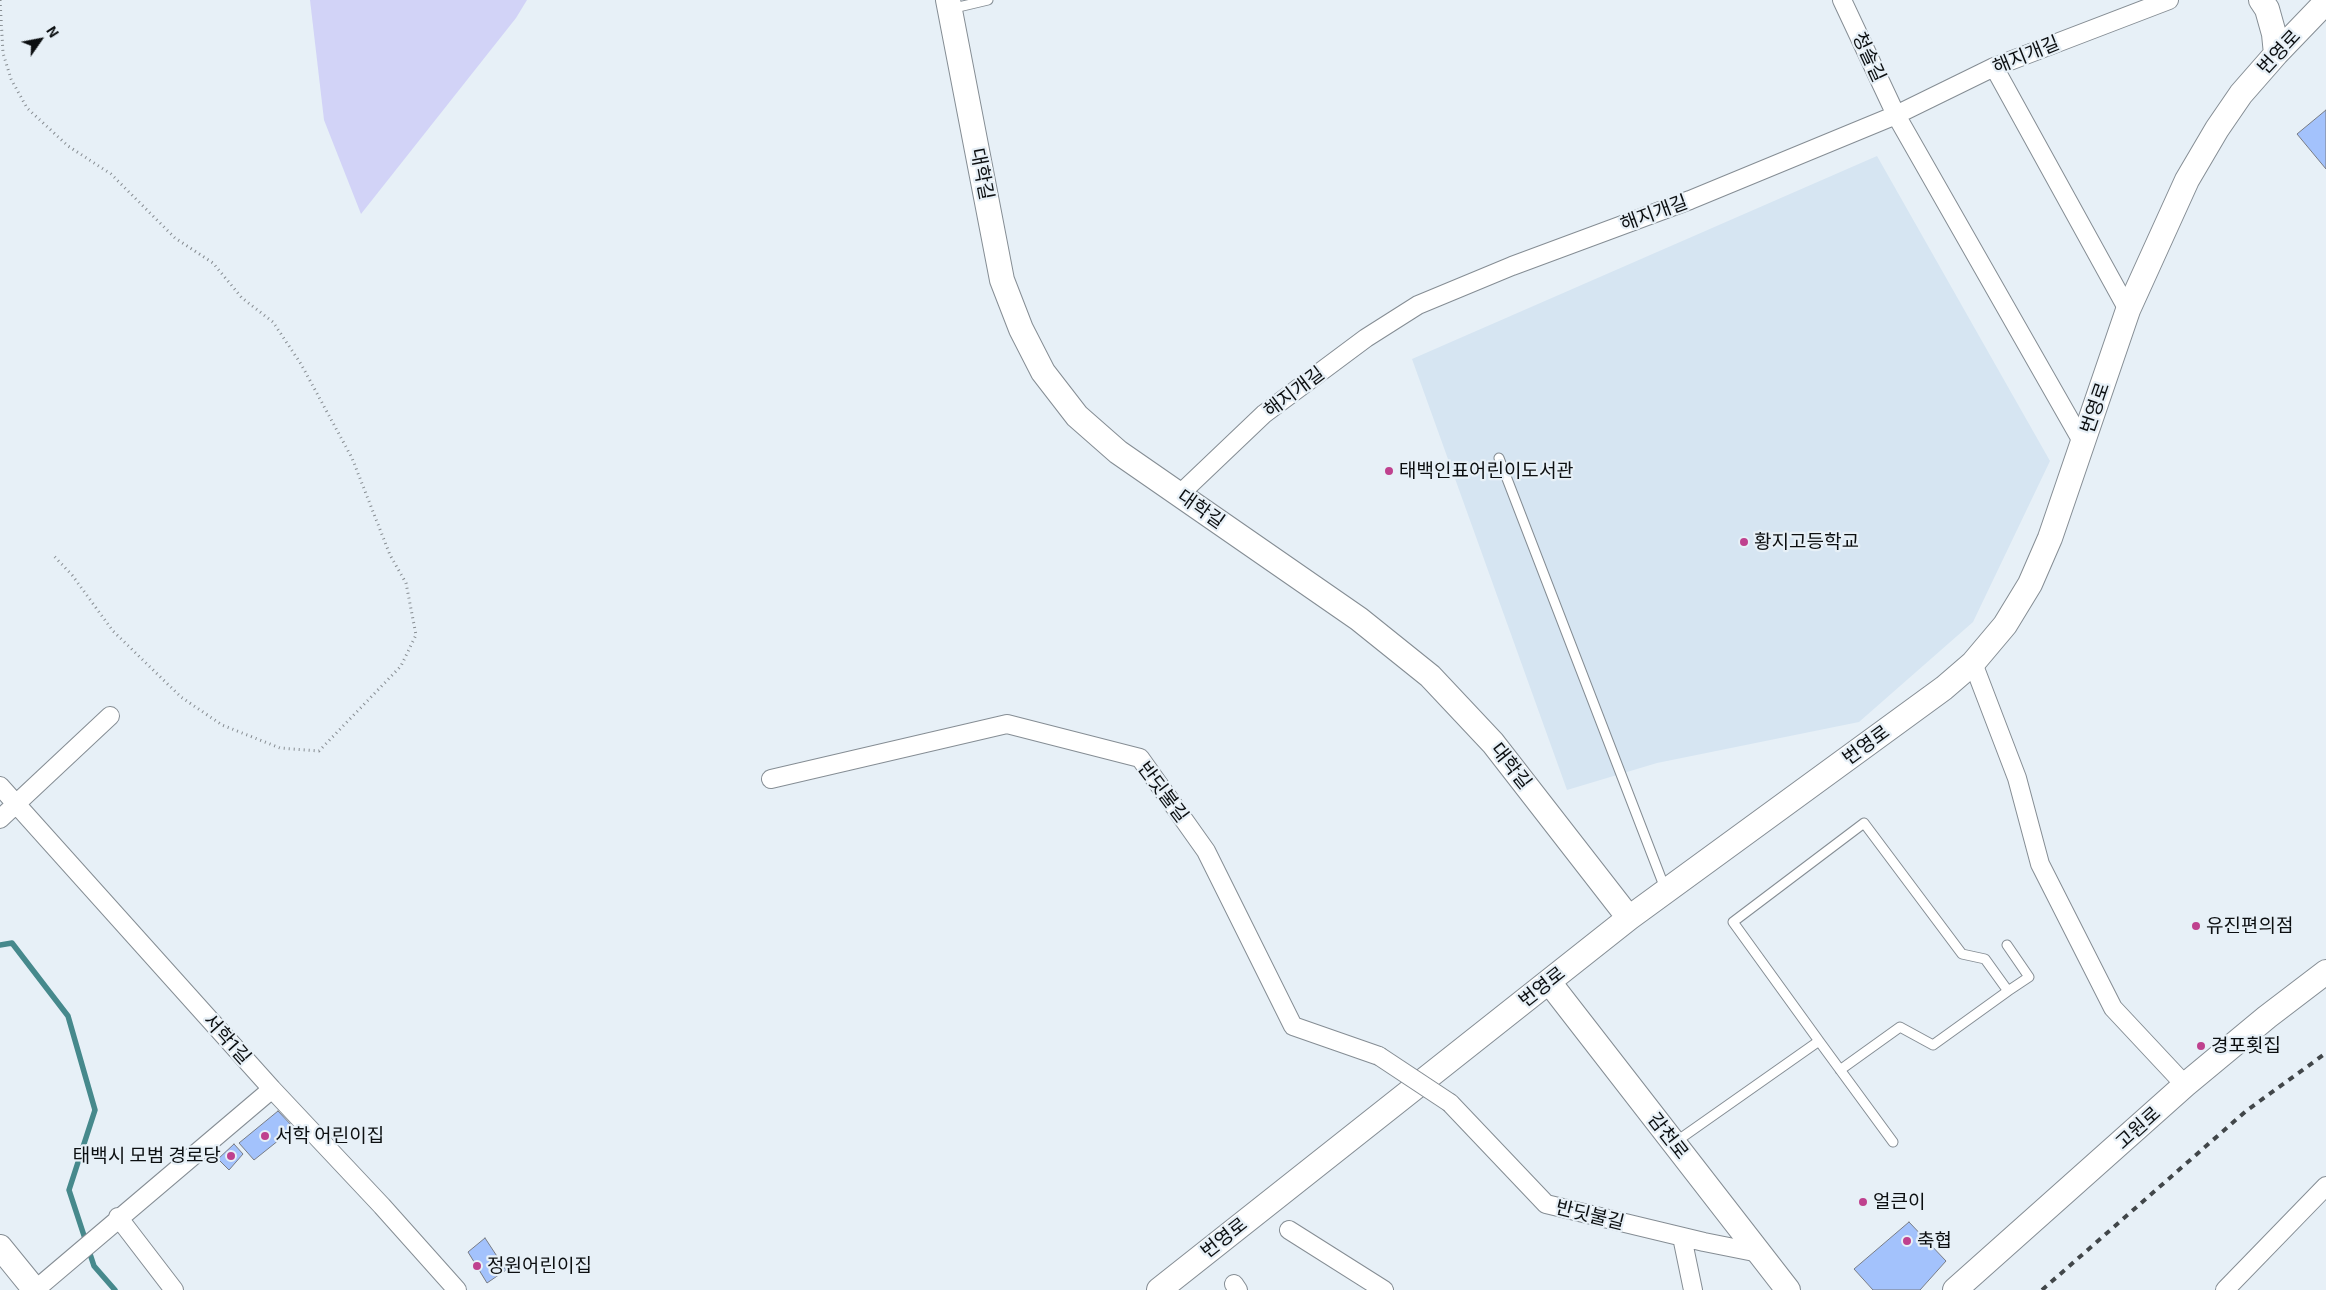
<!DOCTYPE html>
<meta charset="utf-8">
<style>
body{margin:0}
#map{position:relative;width:2326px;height:1290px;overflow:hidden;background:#e7f0f7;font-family:"Exo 2",sans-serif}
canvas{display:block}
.north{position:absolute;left:15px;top:15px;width:50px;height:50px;-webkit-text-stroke:4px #e7f0f7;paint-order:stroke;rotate:57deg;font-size:14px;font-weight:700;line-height:20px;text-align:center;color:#0c0f11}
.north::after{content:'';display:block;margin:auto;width:18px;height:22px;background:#0c0f11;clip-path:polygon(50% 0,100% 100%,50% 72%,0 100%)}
</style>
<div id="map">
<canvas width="2326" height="1290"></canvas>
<div class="north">N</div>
</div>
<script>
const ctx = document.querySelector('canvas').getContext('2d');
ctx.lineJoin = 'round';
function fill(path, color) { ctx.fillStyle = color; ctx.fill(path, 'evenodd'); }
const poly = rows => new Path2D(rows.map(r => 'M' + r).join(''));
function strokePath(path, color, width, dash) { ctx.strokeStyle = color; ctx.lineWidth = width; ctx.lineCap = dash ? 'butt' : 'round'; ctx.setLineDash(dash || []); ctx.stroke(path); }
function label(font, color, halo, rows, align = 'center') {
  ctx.font = font + ' "Exo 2","Noto Sans KR",sans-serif'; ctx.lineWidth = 4.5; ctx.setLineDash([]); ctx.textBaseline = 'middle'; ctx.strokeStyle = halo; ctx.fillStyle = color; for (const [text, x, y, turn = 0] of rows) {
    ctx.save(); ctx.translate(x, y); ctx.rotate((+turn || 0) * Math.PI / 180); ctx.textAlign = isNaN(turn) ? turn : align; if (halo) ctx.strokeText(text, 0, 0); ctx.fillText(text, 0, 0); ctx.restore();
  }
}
fill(poly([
 [1877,156,2050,461,1973,622,1859,722,1657,763,1567,790,1412,359]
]), '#d6e5f2');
fill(poly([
 [310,0,527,0,516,18,361,214,324,120]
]), '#d2d3f7');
strokePath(poly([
 [0,945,12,943,68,1016,95,1110,69,1190,94,1266,115,1290]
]), '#46898c', 5.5);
const building = poly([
 [2326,110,2326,169,2297,134,2326,110],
 [278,1111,294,1128,254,1160,239,1143,278,1111],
 [234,1144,243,1154,229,1170,218,1159,234,1144],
 [1909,1222,1946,1261,1920,1290,1873,1290,1854,1269,1909,1222],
 [485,1238,506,1270,487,1283,468,1252,485,1238]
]);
fill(building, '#a3c2fc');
strokePath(building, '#787c85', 1);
const lane = poly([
 [950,9,988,0],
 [1499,458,1666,891],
 [2007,945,2029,977,2008,991],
 [1819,1041,1893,1142],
 [1674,1143,1819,1041,1733,922,1864,823,1962,954,1985,959,2008,991,1933,1045,1900,1027,1840,1070]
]);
const street = poly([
 [1842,0,1896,115,2083,443],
 [1994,67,2128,310],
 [1180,494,1264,414,1366,338,1418,305,1512,266,1690,200,1896,115,1994,67,2169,0],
 [1973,663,2017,778,2040,864,2113,1008,2185,1085],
 [771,779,1007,724,1140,758,1206,851,1293,1026,1379,1056],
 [0,786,272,1089,382,1206,457,1290],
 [0,819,110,716],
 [1450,1103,1546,1204,1704,1242,1759,1253],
 [118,1217,174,1290],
 [1289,1230,1384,1290],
 [1682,1237,1693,1290],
 [1234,1284,1238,1290],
 [35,1290,272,1089],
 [2225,1290,2326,1186]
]);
const secondary = poly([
 [948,0,1002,280,1021,329,1043,372,1077,416,1118,452,1359,619,1430,676,1493,743,1629,918],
 [2261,0,2267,9,2274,34,2276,54],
 [1549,982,1788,1290],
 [0,1247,35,1290],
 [1159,1290,1629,918,1944,688,1973,663,2005,625,2030,584,2050,538,2128,310,2187,180,2217,129,2241,94,2276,54,2326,2],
 [1955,1290,2185,1085,2267,1017,2326,972]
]);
strokePath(lane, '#858d94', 11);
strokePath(street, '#858d94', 20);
strokePath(secondary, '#858d94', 26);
strokePath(poly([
 [0,0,3,53,11,79,27,108,68,146,111,174,175,238,213,263,242,298,273,322,301,364,352,458,390,555,406,583,416,635,401,666,319,751,280,748,222,725,181,697,113,631,72,575,52,554]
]), '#878d92', 3, [1, 4]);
strokePath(lane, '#fff', 9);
strokePath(street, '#fff', 18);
strokePath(secondary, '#fff', 24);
strokePath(poly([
 [2042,1290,2246,1111,2326,1053]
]), '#414649', 4, [6, 6]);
const streetBridge = poly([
 [1379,1056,1450,1103]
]);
strokePath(streetBridge, '#858d94', 20, []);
strokePath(streetBridge, '#fff', 18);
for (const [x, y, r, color] of [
 [1389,471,5,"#bf418e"],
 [1744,542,5,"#bf418e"],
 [2196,926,5,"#bf418e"],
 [2201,1046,5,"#bf418e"],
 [265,1136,5,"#bf418e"],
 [231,1156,5,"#bf418e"],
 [1863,1202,5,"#bf418e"],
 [1907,1241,5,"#bf418e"],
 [477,1266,5,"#bf418e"]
]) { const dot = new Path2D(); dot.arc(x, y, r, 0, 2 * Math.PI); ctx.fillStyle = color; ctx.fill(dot); strokePath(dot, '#e7f0f7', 2); }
label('19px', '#0c0f11', '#e7f0f7', [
 ["번영로",2279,52,-47],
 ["해지개길",2026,55,-22],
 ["청솔길",1869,57,65],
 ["대학길",982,174,79],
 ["해지개길",1654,213,-20],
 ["해지개길",1294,392,-37],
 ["번영로",2095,408,-71],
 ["대학길",1201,509,35],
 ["번영로",1866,745,-36],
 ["대학길",1511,766,52],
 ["반딧불길",1163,792,53],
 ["번영로",1542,987,-38],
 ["서학1길",227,1039,48],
 ["고원로",2138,1128,-42],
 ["감천로",1668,1136,52],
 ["반딧불길",1590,1215,14],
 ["번영로",1224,1238,-38]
]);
label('19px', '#0c0f11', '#e7f0f7', [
 ["태백인표어린이도서관",1399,471],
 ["황지고등학교",1754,542],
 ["유진편의점",2206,926],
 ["경포횟집",2211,1046],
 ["서학 어린이집",275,1136],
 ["태백시 모범 경로당",221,1156,"right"],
 ["얼큰이",1873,1202],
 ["축협",1917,1241],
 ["정원어린이집",487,1266]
], 'left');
</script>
